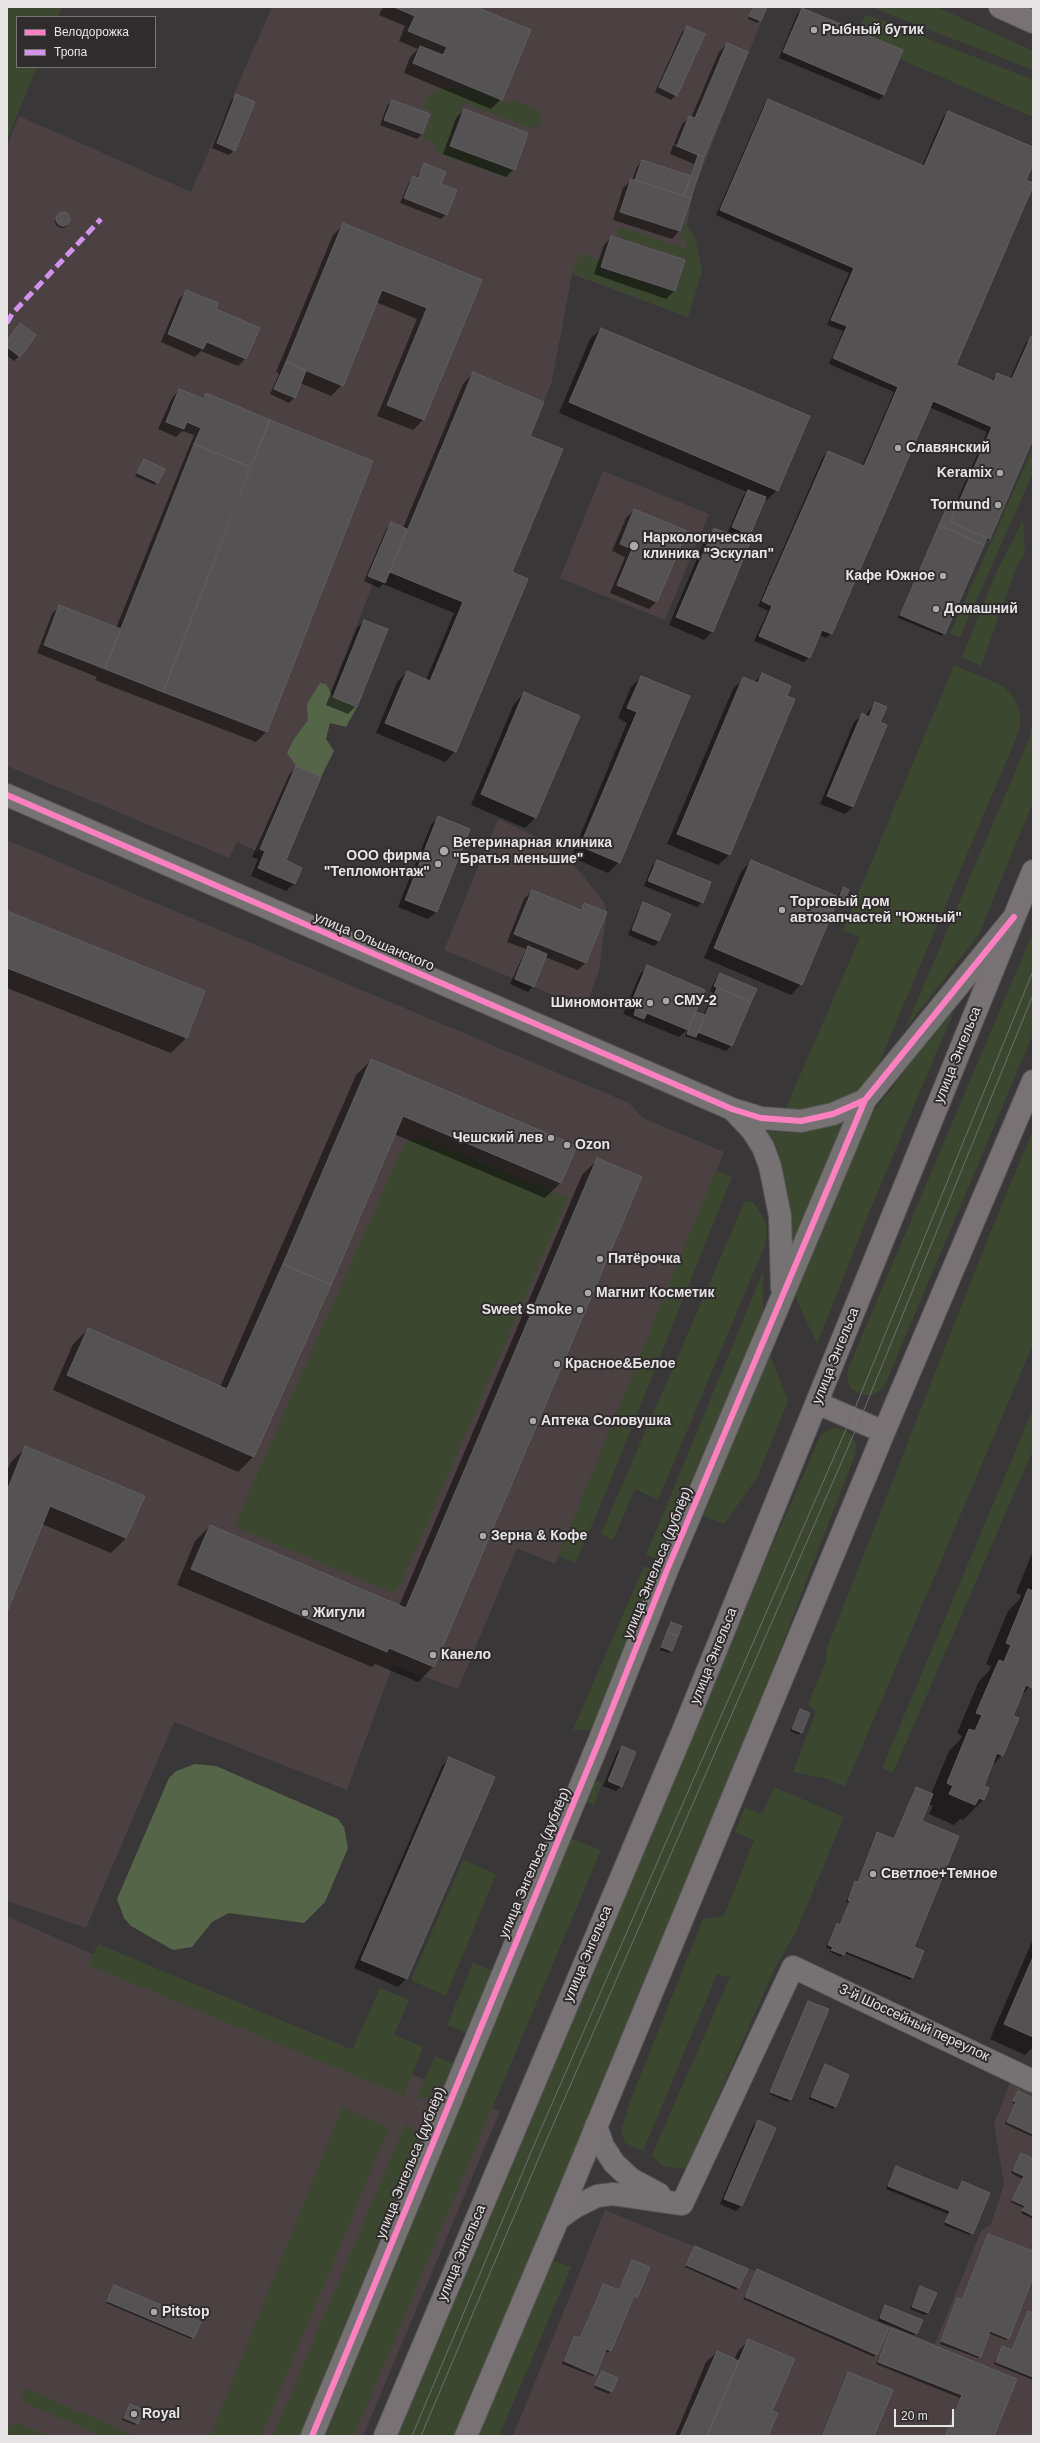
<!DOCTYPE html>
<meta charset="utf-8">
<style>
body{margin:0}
#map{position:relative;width:1040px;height:2443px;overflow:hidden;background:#3a3738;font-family:Helvetica,sans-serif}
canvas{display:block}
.frame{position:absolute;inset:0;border:8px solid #e7e4e5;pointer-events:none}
.legend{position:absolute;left:16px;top:16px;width:140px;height:52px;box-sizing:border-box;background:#302c2d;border:1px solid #797677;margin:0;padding:5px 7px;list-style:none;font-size:12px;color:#e7e4e5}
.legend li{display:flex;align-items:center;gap:8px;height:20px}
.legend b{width:20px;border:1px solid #797677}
.scale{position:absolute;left:894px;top:2409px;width:60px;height:18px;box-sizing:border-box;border:2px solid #e7e4e5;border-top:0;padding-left:5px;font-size:12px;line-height:14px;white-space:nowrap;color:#e7e4e5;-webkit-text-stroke:3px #302c2d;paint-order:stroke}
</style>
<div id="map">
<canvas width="1040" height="2443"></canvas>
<div class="frame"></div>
<ul class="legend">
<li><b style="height:5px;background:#ff80c0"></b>Велодорожка</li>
<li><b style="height:5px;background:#d193ec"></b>Тропа</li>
</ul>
<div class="scale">20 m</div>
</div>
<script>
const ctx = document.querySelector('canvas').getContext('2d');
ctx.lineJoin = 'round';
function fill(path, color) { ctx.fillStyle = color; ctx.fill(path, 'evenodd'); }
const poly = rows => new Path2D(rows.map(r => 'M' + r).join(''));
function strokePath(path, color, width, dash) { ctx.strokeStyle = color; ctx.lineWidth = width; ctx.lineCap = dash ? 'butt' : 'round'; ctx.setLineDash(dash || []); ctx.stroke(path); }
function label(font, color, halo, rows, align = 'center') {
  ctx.font = font + ' Helvetica,sans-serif'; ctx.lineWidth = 4; ctx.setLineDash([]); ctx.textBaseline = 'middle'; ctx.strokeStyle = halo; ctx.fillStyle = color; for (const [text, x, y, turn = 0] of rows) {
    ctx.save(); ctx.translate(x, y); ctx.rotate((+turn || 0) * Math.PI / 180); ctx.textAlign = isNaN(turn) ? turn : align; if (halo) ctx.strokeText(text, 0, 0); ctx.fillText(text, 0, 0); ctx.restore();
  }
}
fill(poly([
 [272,7,767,7,694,189,687,225,695,238,702,271,688,317,572,274,552,381,544,402,473,372,385,583,375,579,300,768,296,766,260,848,265,851,264,854,237,842,229,858,7,766,7,146,19,116,191,192],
 [603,471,709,514,665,620,560,578],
 [498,819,554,845,580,872,604,902,607,912,599,970,585,1008,444,950],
 [7,840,629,1103,643,1118,724,1152,555,1564,517,1548,458,1689,393,1665,347,1790,174,1722,86,1928,7,1901],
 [7,1916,179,1993,184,1980,500,2111,363,2436,7,2436],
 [1011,2080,1033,2090,1033,2436,513,2436,605,2210,935,2344,981,2231,991,2224,1004,2184,994,2124]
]), '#4b4143');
fill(poly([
 [7,7,62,7,58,17,17,17,17,67,37,67,7,140],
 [871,7,937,7,1033,51,1033,70],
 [868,15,1033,80,1033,117,900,59,903,50,858,31,864,18],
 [466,87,506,104,512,100,537,108,542,120,534,129,464,103,448,143,451,147,514,171,506,177,438,153,433,143,423,138,433,113,423,108,427,95,440,90],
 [687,225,695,238,702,271,688,317,572,273,580,253,601,261,599,267,675,293,687,259,617,236,620,227,686,249,687,242,680,237,684,226],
 [1033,448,1033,473,960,637,950,634],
 [1023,521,1025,553,1017,566,981,666,962,657,996,573],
 [954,665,1003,686,1012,695,1018,706,1021,718,1019,731,879,1063,865,1084,844,1102,782,1117,860,937,843,930],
 [1033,718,1033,802,979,934,905,1029,1029,739],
 [1033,932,1033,1034,884,1387,874,1395,861,1395,850,1388,847,1376,848,1369],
 [960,997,870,1210,817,1344,794,1294,867,1121],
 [849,1119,790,1258,786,1201,777,1148,767,1131,794,1133,827,1127],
 [1033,1130,1033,1344,845,1787,828,1779,793,1772,816,1711,808,1704,826,1660,827,1648,988,1238],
 [413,1139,425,1139,568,1198,400,1586,391,1592,240,1529,236,1521,404,1144],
 [716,1170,732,1177,604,1497,575,1563,558,1556],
 [745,1201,753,1202,765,1220,767,1232,765,1245,658,1500,635,1489,613,1540,601,1534],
 [763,1272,763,1331,667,1564,646,1555],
 [768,1350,788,1401,757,1478,724,1524,699,1514],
 [1033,1409,1033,1450,893,1773,882,1768],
 [832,1428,845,1430,850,1434,856,1445,856,1452,707,1840,455,2436,394,2436,683,1751,818,1441,821,1435],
 [644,1566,663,1574,600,1729,573,1730],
 [589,1777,602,1783,594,1805,580,1799],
 [774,1787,844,1817,796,1932,775,1968,686,2169,662,2166,652,2155,730,1977,738,1975,728,1977,717,1974,643,2151,625,2143,621,2130,631,2099,703,1919,724,1916,754,1840,735,1832,745,1807,762,1814],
 [563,1835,601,1850,354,2436,316,2436],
 [463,1860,496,1874,446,1996,411,1980],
 [98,1944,352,2050,380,1988,409,2000,394,2035,423,2047,404,2096,88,1965],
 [473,1963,495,1972,469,2034,447,2025],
 [435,2056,456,2064,446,2086,427,2098,417,2098],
 [342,2107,389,2128,261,2436,210,2436],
 [406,2123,413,2130,420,2142,420,2154,300,2436,273,2436],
 [548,2259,571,2267,499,2436,472,2436],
 [22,2387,136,2436,103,2436,27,2404,23,2399],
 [14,2424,20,2424,49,2436,7,2435,8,2427]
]), '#3b482f');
fill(poly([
 [320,683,326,684,333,697,357,707,346,727,330,723,326,739,334,751,321,777,296,766,287,753,294,739,308,720,307,704],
 [195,1764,216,1766,338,1819,344,1827,348,1848,325,1902,304,1923,229,1913,212,1922,192,1947,173,1950,131,1926,124,1918,117,1899,169,1778,176,1771]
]), '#556548');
fill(poly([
 [383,7,474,7,501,99,491,109,404,73,410,57,418,49,399,41,405,26,379,15],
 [752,7,766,7,758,23,748,19],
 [802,9,884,95,879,100,779,58,797,14],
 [688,27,676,95,671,100,655,92,682,32],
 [727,44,747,52,703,157,679,231,672,239,613,220,623,188,632,180,637,167,642,161,690,177,694,164,670,154,673,145,701,157,701,155,674,144,682,124,690,117,691,118,719,52],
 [237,95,234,150,229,155,212,148,231,100],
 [769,100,922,166,943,117,948,112,1033,148,1033,162,954,365,991,381,997,374,1010,379,1026,342,1033,338,1033,436,989,539,983,544,942,636,898,618,944,512,947,510,952,512,987,432,929,407,832,633,826,638,819,635,809,657,804,662,754,641,768,611,758,606,823,457,828,452,862,466,894,392,829,364,843,331,827,325,849,273,716,215,764,105],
 [392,101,422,134,417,139,380,125,387,106],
 [464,110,514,169,506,177,443,154,456,118],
 [424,164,440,185,446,214,441,219,400,203,409,182,416,178],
 '55 221a7 7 0 1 1 14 0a7 7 0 1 1-14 0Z',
 [343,225,481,281,423,420,413,430,377,416,417,319,376,302,342,385,331,396,300,383,294,398,289,403,270,394,279,374,276,372,333,235],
 [611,237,684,261,674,291,666,299,594,274,604,245],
 [187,291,214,310,246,358,238,366,201,351,195,357,161,342,179,299],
 [601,329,777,490,767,500,764,499,749,534,744,539,728,532,743,496,747,492,559,413,590,339],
 [7,341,19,356,14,361,7,356],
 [473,373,529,436,510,573,455,751,445,762,376,733,397,682,407,672,426,680,454,613,383,584,379,588,364,581,386,529,391,524,403,528,463,384],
 [179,390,202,399,207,394,270,421,266,732,256,742,95,680,97,677,37,653,52,614,60,606,116,628,194,435,182,431,176,437,158,429,172,398],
 [264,432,266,432,241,496,239,495],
 [144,460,163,469,155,485,135,476],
 [634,510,656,602,649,609,610,593,625,557,612,551,626,518],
 [714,529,749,544,712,632,704,640,669,625,706,537],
 [364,621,356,706,348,714,326,705,357,628],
 [762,675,785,696,794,700,729,855,718,865,667,844,733,689,743,679,754,683],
 [641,677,689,697,619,862,608,873,571,857,627,723,618,718,631,687],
 [524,693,536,817,525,828,471,805,514,704],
 [875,703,879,723,853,807,845,814,820,804,854,722,862,715,865,716],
 [296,767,284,861,300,868,294,884,286,891,251,876,258,859,252,857,289,775],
 [439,817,436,912,428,919,398,907,431,825],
 [657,861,702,902,697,907,644,886,652,866],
 [751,861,836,897,844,889,847,890,844,899,835,906,801,984,791,995,704,958,741,872],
 [532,891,578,910,585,904,585,963,578,970,545,957,533,986,528,992,510,984,526,949,507,942,524,899],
 [644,904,659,941,654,946,628,935,639,909],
 [7,912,186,1038,171,1053,7,988],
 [647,967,693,1016,696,1013,703,1016,713,993,710,991,715,980,720,975,755,989,731,1046,726,1051,685,1036,688,1029,679,1037,623,1014,640,974],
 [371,1060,560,1183,545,1198,394,1134,253,1457,238,1472,53,1390,73,1344,88,1329,220,1387,356,1075],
 [597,1160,640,1178,433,1667,418,1682,375,1664,372,1667,177,1585,195,1541,210,1526,399,1606,582,1175],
 [26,1447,126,1538,111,1553,42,1524,7,1610,7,1471,11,1462],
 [1033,1551,1033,1682,1019,1699,1012,1716,1002,1755,991,1767,982,1786,983,1800,963,1820,960,1819,954,1825,929,1814,933,1806,928,1804,921,1822,912,1978,910,1980,844,1953,841,1957,830,1952,831,1950,826,1947,835,1927,840,1925,849,1903,846,1902,853,1885,857,1883,875,1835,878,1833,894,1840,914,1790,916,1788,931,1794,949,1751,960,1740,962,1736,957,1733,979,1681,989,1671,991,1666,986,1664,1008,1611,1019,1600,1021,1595,1016,1593],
 [672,1623,680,1627,669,1653,660,1650],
 [800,1710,801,1732,799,1735,790,1731],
 [622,1747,621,1786,616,1791,603,1786,617,1752],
 [450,1758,494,1777,406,1979,398,1987,354,1968,442,1766],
 [1033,1939,1033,2047,1025,2055,990,2039],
 [809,2002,790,2099,788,2102,769,2094],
 [825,2066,835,2107,833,2109,809,2099],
 [1018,2092,1033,2099,1033,2137,1005,2124,1015,2104,1012,2103],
 [758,2121,775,2128,741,2206,736,2211,720,2204,753,2126],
 [1022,2154,1033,2166,1033,2219,1021,2213,1023,2208,1011,2202,1022,2179,1011,2173],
 [896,2167,957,2192,962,2183,972,2233,970,2235,944,2225,948,2214,886,2189],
 [988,2235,1033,2252,1033,2279,1031,2278,1009,2338,1006,2340,988,2333,978,2358,940,2344,955,2302,958,2299,961,2301],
 [695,2247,738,2287,736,2290,685,2267],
 [632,2261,636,2297,632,2298,610,2350,608,2353,604,2351,595,2374,593,2376,562,2364,572,2339,574,2337,579,2339,601,2287,603,2285,618,2291],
 [757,2271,876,2354,874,2357,743,2299],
 [114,2286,194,2337,191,2339,106,2303],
 [920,2287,928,2313,925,2315,910,2309],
 [885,2306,917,2333,914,2335,878,2321],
 [1028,2312,1033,2314,1033,2380,994,2364,1002,2347,1011,2351],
 [891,2330,1015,2379,993,2436,945,2436,960,2398,876,2364],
 [748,2341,771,2411,767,2436,675,2436,706,2362,717,2352,734,2360,738,2351],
 [602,2372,611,2391,609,2394,594,2388],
 [849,2373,873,2436,821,2436,846,2375],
 [130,2406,137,2423,135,2425,122,2420]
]), '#0007');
const building = poly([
 [394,7,476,7,531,30,502,100,413,63,420,46,443,55,447,47,408,31,415,16,394,7],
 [753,7,767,7,761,21,749,16,753,7],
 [802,8,903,50,884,95,783,52,802,8],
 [687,26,705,34,677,96,659,87,687,26],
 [727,43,748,52,704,157,677,146,689,116,695,118,727,43],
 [236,94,255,102,235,151,217,143,236,94],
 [768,99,924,166,948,111,1033,147,1033,164,1026,180,1033,183,1033,186,956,365,994,381,997,373,1012,379,1031,336,1033,337,1033,439,990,539,950,522,992,427,933,401,832,634,822,630,810,658,759,636,772,606,762,601,828,451,864,466,898,387,833,358,847,326,831,320,854,268,720,210,768,99],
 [392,100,430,114,422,134,384,120,392,100],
 [464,109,528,133,515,170,450,146,464,109],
 [698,155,704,157,691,198,684,196,698,155],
 [642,160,691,176,684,196,635,180,642,160],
 [424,163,446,172,441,184,457,190,447,215,404,198,413,176,418,178,424,163],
 [631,179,691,198,680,231,620,212,631,179],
 '56 219a7 7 0 1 1 14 0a7 7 0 1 1-14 0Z',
 [343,223,482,280,424,420,387,405,427,308,382,290,343,386,286,362,343,223],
 [611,236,685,260,675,291,601,267,611,236],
 [186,290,218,303,216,309,260,328,246,359,207,342,203,349,168,334,186,290],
 [20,323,36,335,20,357,7,347,7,341,20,323],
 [601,328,810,416,778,491,569,402,601,328],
 [286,362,306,371,295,398,274,389,286,362],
 [473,372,544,402,530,436,563,449,512,572,528,579,456,752,385,723,407,671,430,681,463,602,390,572,473,372],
 [179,389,204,399,206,393,270,420,250,467,194,444,201,428,187,422,184,429,166,422,179,389],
 [270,420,373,461,267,732,163,692,270,420],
 [194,444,250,467,163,692,105,669,194,444],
 [144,459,165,469,158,483,137,473,144,459],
 [748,490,766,497,750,535,732,527,748,490],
 [634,509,687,531,657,602,617,585,632,549,620,544,634,509],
 [946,509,955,512,950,522,987,538,984,545,939,525,946,509],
 [391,522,407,529,385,583,368,576,391,522],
 [939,525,984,545,945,634,900,615,939,525],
 [714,528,750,543,713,632,676,617,714,528],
 [59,605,121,629,105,669,44,645,59,605],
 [364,620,388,629,357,707,333,697,364,620],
 [762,673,791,686,787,696,795,699,730,855,677,834,743,677,758,683,762,673],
 [641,676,690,696,620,863,580,846,637,712,627,708,641,676],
 [524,692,580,716,536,818,481,794,524,692],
 [875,702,887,707,880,722,887,725,853,807,827,796,862,713,869,717,875,702],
 [296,766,321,777,286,860,302,868,295,884,258,868,265,851,260,849,296,766],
 [438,816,470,829,437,912,405,900,438,816],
 [657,860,711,882,703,903,648,881,657,860],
 [751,860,839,897,802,985,714,948,751,860],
 [844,887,849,890,845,899,839,897,844,887],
 [532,890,581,910,584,903,607,912,586,963,514,934,532,890],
 [643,902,671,914,659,941,632,930,643,902],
 [7,911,205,991,187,1038,7,968,7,911],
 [528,946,547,954,534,987,515,979,528,946],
 [647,965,705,990,688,1030,630,1006,647,965],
 [720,973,757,989,751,1002,714,986,720,973],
 [717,988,751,1002,732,1046,698,1032,717,988],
 [636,1008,647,1013,644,1019,634,1015,636,1008],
 [696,1012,705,1015,696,1037,687,1034,696,1012],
 [371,1059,577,1146,561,1183,403,1116,331,1285,283,1264,371,1059],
 [597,1158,642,1177,434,1667,389,1648,387,1652,191,1569,210,1525,406,1608,597,1158],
 [283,1264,331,1285,254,1457,67,1375,88,1328,227,1389,283,1264],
 [25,1446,145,1496,126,1538,50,1506,7,1612,7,1491,25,1446],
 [1028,1589,1033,1591,1033,1685,1032,1688,1026,1685,1013,1716,1019,1718,1003,1756,997,1753,984,1786,989,1788,984,1800,979,1798,975,1805,949,1794,953,1786,947,1783,969,1729,975,1731,982,1715,976,1713,999,1660,1004,1662,1011,1645,1006,1643,1028,1589],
 [671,1622,682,1626,678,1636,667,1632,671,1622],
 [667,1632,678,1636,672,1651,661,1647,667,1632],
 [800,1709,810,1713,802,1733,792,1729,800,1709],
 [622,1746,636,1752,622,1787,608,1781,622,1746],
 [449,1757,495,1777,407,1979,361,1960,449,1757],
 [916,1787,933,1794,922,1821,959,1836,914,1947,924,1951,913,1978,846,1951,844,1955,831,1950,833,1947,828,1945,837,1923,840,1925,850,1901,848,1900,855,1881,858,1882,877,1832,894,1839,916,1787],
 [1033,1957,1033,2037,1004,2024,1033,1957],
 [808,2001,829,2009,791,2100,770,2092,808,2001],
 [825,2064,849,2075,836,2107,811,2097,825,2064],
 [1018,2091,1033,2098,1033,2134,1007,2122,1016,2102,1013,2101,1018,2091],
 [758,2120,776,2128,742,2206,724,2199,758,2120],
 [1021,2153,1032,2158,1030,2163,1033,2165,1033,2216,1022,2210,1025,2206,1012,2200,1024,2176,1013,2171,1021,2153],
 [896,2166,958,2191,962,2181,990,2193,973,2234,945,2222,950,2211,888,2186,896,2166],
 [988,2234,1033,2251,1033,2277,1009,2339,990,2331,981,2357,941,2341,957,2298,962,2300,988,2234],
 [695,2246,748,2269,739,2288,686,2265,695,2246],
 [632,2260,650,2267,637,2298,634,2296,611,2351,606,2349,596,2375,564,2361,574,2336,580,2338,603,2284,619,2290,632,2260],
 [757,2269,889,2328,877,2355,745,2297,757,2269],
 [114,2285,201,2322,194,2338,107,2301,114,2285],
 [920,2286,937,2293,928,2313,912,2307,920,2286],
 [885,2305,923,2320,917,2334,880,2318,885,2305],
 [1028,2311,1033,2313,1033,2377,996,2362,1002,2346,1012,2350,1028,2311],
 [891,2328,1017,2379,994,2436,945,2436,962,2395,878,2362,891,2328],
 [748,2339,795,2359,772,2411,778,2413,768,2436,707,2436,748,2339],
 [717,2351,739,2361,707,2436,680,2436,717,2351],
 [602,2371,618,2378,612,2392,595,2385,602,2371],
 [848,2372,893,2390,874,2436,822,2436,848,2372],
 [130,2404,144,2410,138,2424,124,2418,130,2404]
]);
fill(building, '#545253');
strokePath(building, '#605e5f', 1);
const minor = poly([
 [7,795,732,1109,761,1118,801,1121,833,1114,865,1100],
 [733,1110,752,1130,763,1147,770,1166,780,1216,782,1288],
 [596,2126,603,2146,614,2163,631,2179,659,2194],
 [682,2204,793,1967,1033,2081],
 [558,2219,575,2207,597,2196,613,2194,682,2204],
 [312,2436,600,1739,667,1570,865,1100,1011,921]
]);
const major = poly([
 [1000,7,1033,22],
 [817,1403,884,1432],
 [385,2436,683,1731,1033,871],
 [466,2436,558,2219,884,1432,1033,1081]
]);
strokePath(minor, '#555454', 24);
strokePath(major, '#555454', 24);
strokePath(minor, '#767273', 22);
strokePath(major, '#797274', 22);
strokePath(poly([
 [412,2436,534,2145,851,1418,1033,971],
 [421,2436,543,2148,859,1422,1033,995]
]), '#726e6f', 1);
strokePath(poly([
 [7,323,12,314,101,219]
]), '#d193ec', 5, [10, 5]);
strokePath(poly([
 [7,795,732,1109,761,1118,801,1121,833,1114,865,1100],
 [312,2436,600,1739,667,1570,865,1100,1014,917]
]), '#ff80c0', 6);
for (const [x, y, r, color] of [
 [814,30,4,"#aaa7a8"],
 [898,448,4,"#aaa7a8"],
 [1000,473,4,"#aaa7a8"],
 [998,505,4,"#aaa7a8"],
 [634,546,5,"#aaa7a8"],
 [943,576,4,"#aaa7a8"],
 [936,609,4,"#aaa7a8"],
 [444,851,5,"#aaa7a8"],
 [438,864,4,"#aaa7a8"],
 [782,910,4,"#aaa7a8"],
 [666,1001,4,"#aaa7a8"],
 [650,1003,4,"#aaa7a8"],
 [551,1138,4,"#aaa7a8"],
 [567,1145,4,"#aaa7a8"],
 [600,1259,4,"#aaa7a8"],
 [588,1293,4,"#aaa7a8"],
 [580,1310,4,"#aaa7a8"],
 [557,1364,4,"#aaa7a8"],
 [533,1421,4,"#aaa7a8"],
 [483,1536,4,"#aaa7a8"],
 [305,1613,4,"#aaa7a8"],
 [433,1655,4,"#aaa7a8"],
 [873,1874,4,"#aaa7a8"],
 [154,2312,4,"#aaa7a8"],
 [134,2414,4,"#aaa7a8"]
]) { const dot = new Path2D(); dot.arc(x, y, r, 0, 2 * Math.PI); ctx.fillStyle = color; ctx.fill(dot); strokePath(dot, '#302c2d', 1.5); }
label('bold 14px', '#e7e4e5', '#302c2d', [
 ["Рыбный бутик",822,30],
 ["Славянский",906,448],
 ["Keramix",992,473,"right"],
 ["Tormund",990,505,"right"],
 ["Наркологическая",643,538],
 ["клиника \"Эскулап\"",643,554],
 ["Кафе Южное",935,576,"right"],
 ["Домашний",944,609],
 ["Ветеринарная клиника",453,843],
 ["\"Братья меньшие\"",453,859],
 ["ООО фирма",430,856,"right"],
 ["\"Тепломонтаж\"",430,872,"right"],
 ["Торговый дом",790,902],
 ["автозапчастей \"Южный\"",790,918],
 ["СМУ-2",674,1001],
 ["Шиномонтаж",642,1003,"right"],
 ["Чешский лев",543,1138,"right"],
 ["Ozon",575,1145],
 ["Пятёрочка",608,1259],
 ["Магнит Косметик",596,1293],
 ["Sweet Smoke",572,1310,"right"],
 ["Красное&Белое",565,1364],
 ["Аптека Соловушка",541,1421],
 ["Зерна & Кофе",491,1536],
 ["Жигули",313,1613],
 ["Канело",441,1655],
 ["Светлое+Темное",881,1874],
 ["Pitstop",162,2312],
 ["Royal",142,2414]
], 'left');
label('14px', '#e7e4e5', '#302c2d', [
 ["улица Ольшанского",374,942,23],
 ["улица Энгельса",958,1055,-68],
 ["улица Энгельса",836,1356,-68],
 ["улица Энгельса (дублёр)",658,1563,-68],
 ["улица Энгельса",714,1656,-68],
 ["улица Энгельса (дублёр)",535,1863,-67],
 ["улица Энгельса",588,1954,-67],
 ["3-й Шоссейный переулок",914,2023,25],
 ["улица Энгельса (дублёр)",411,2163,-68],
 ["улица Энгельса",462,2253,-67]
]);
</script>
